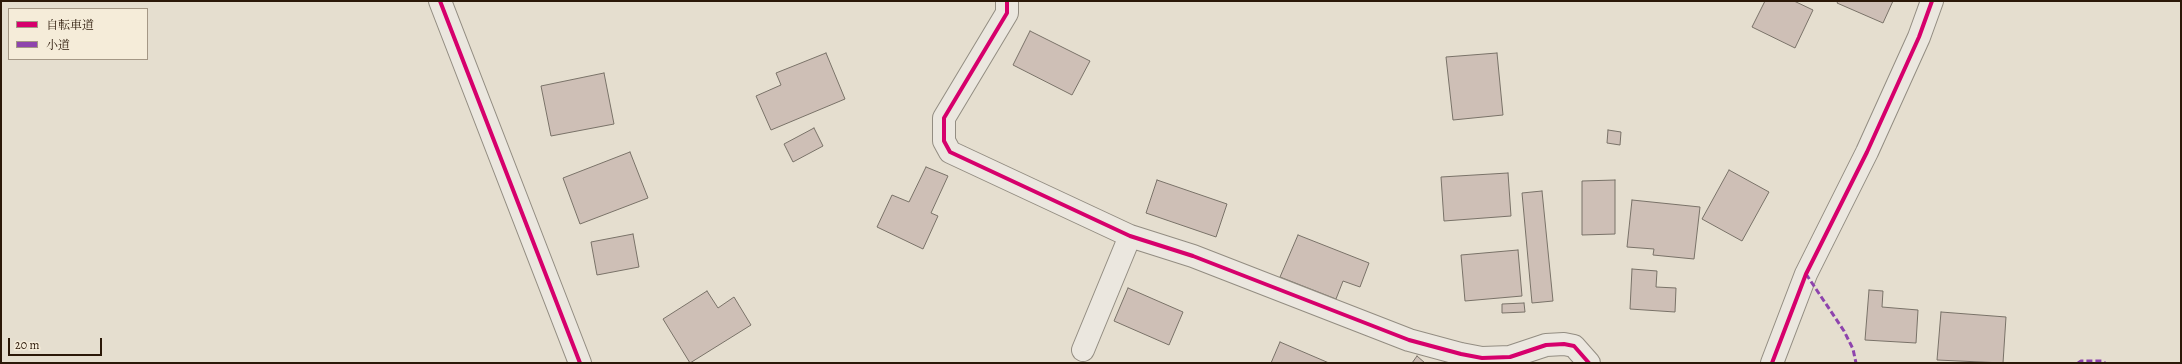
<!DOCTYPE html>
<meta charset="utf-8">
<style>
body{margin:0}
#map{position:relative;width:2182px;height:364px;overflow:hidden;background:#e5decf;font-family:Alegreya,"Noto Serif JP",serif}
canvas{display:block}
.frame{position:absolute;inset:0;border:2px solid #2b1808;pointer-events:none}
.legend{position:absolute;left:8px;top:8px;width:140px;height:52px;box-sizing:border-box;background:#f5ecd9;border:1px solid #a49785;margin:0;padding:5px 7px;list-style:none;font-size:12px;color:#2b1808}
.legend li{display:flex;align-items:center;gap:8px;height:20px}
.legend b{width:20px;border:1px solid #a49785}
.scale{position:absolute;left:8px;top:338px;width:94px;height:18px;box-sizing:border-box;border:2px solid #2b1808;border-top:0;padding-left:5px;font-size:12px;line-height:14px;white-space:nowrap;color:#2b1808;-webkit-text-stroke:3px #f5ecd9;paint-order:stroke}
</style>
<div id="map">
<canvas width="2182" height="364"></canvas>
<div class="frame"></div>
<ul class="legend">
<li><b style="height:5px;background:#d6006c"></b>自転車道</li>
<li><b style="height:5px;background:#8e44ad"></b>小道</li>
</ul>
<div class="scale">20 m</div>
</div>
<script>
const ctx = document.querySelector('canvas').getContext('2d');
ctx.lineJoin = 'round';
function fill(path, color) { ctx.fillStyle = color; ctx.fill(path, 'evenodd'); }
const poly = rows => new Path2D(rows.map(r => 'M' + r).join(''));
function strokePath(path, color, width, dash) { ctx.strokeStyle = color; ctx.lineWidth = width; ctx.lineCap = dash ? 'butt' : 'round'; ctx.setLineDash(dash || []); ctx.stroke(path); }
const building = poly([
 [1765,1,1794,1,1813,10,1795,48,1752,27,1765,1],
 [1838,1,1893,1,1883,23,1837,3,1838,1],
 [1030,31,1090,61,1072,95,1013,65,1030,31],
 [826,53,845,99,771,130,756,96,781,85,776,73,826,53],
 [1497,53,1503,115,1453,120,1446,57,1497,53],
 [604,73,614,124,551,136,541,86,604,73],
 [814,128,823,146,793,162,784,144,814,128],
 [1608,130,1621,132,1620,145,1607,143,1608,130],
 [630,152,648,198,580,224,563,178,630,152],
 [926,167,948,176,931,213,938,216,923,249,877,227,892,195,909,202,926,167],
 [1729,170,1769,192,1742,241,1702,219,1729,170],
 [1508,173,1511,216,1444,221,1441,177,1508,173],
 [1157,180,1227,204,1216,237,1146,213,1157,180],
 [1615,180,1615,234,1582,235,1582,181,1615,180],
 [1542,191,1553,301,1532,303,1522,193,1542,191],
 [1632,200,1700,207,1694,259,1653,255,1654,249,1627,247,1632,200],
 [633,234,639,267,597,275,591,242,633,234],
 [1298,235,1369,263,1360,287,1343,281,1336,299,1280,277,1298,235],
 [1518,250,1522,296,1465,301,1461,255,1518,250],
 [1632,269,1657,271,1656,287,1676,288,1675,312,1630,309,1632,269],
 [1128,288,1183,312,1169,345,1114,321,1128,288],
 [1869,290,1883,291,1882,307,1918,310,1916,343,1865,340,1869,290],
 [707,291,718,308,734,297,751,325,690,363,663,319,707,291],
 [1524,303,1525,312,1502,313,1502,304,1524,303],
 [1941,312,2006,317,2003,363,1937,360,1941,312],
 [1280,342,1329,363,1271,363,1280,342],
 [1417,356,1425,363,1412,363,1417,356]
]);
fill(building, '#cebfb6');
strokePath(building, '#797268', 1);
const minor = poly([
 [440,1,580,363],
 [1007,1,1007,13,944,118,944,141,950,152,1130,236,1193,256,1409,340,1461,354,1482,358,1510,357,1546,345,1564,344,1574,346,1589,363],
 [1083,350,1130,236],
 [1772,363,1806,274,1867,152,1919,37,1932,1]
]);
strokePath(minor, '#938d82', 24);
strokePath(minor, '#ebe7df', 22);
strokePath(poly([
 [1806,274,1844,331,1853,349,1856,363],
 [2078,363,2081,361,2102,361,2105,363]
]), '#8e44ad', 3, [6, 3]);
strokePath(poly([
 [440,1,580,363],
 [1007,1,1007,13,944,118,944,141,950,152,1130,236,1193,256,1409,340,1461,354,1482,358,1510,357,1546,345,1564,344,1574,346,1589,363],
 [1772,363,1806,274,1867,152,1919,37,1932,1]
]), '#d6006c', 4);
</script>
